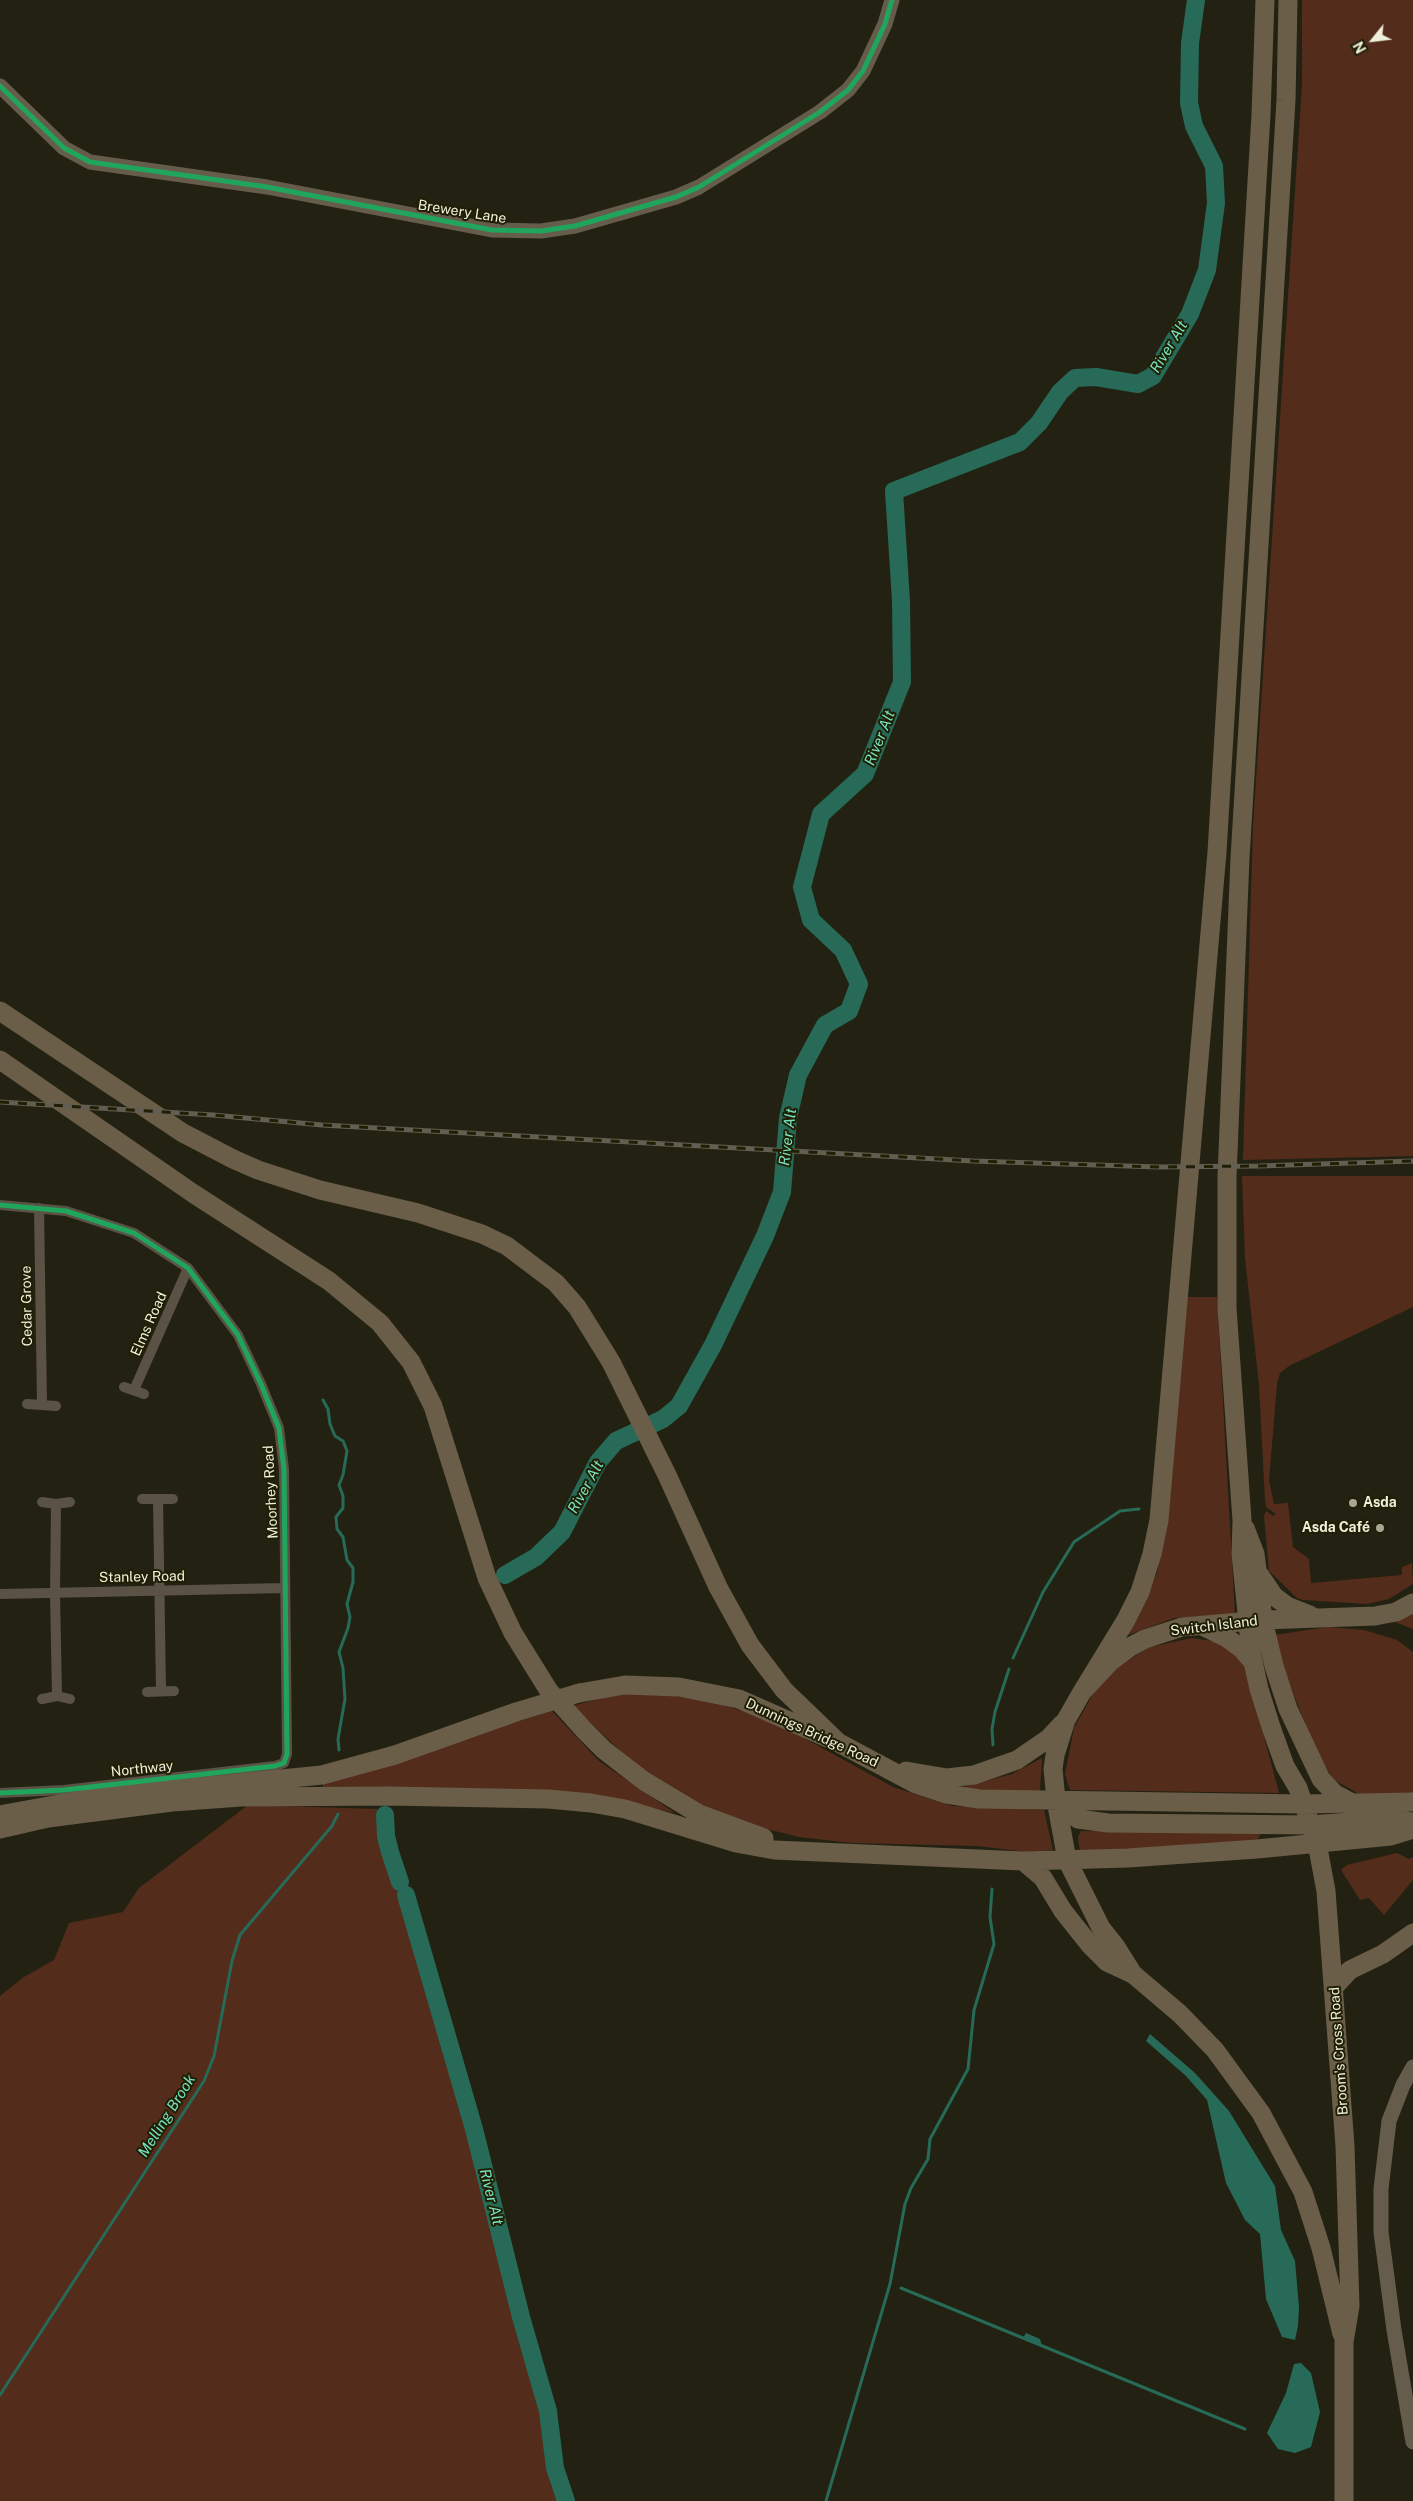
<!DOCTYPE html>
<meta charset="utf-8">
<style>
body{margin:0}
#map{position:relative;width:1413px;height:2501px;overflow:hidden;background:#232212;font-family:"Public Sans",sans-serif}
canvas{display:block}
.north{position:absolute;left:1348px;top:15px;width:50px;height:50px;-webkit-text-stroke:4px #201f03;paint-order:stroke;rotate:241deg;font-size:14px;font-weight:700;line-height:20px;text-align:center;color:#efefdd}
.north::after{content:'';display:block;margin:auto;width:18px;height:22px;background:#efefdd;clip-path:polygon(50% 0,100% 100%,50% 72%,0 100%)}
</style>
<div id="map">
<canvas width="1413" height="2501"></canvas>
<div class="north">N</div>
</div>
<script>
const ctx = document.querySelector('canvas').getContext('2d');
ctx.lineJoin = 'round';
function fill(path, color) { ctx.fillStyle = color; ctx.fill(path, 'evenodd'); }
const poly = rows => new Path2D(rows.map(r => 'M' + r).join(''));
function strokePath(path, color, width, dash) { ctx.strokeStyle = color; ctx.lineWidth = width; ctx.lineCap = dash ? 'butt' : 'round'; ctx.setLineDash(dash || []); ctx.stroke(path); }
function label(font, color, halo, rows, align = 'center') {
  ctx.font = font + ' "Public Sans",sans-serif'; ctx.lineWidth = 4; ctx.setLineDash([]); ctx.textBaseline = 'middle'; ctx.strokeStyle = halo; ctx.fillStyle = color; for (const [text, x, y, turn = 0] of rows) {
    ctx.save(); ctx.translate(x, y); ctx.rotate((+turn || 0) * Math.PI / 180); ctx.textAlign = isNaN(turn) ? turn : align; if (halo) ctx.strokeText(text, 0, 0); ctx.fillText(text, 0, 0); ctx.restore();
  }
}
fill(poly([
 [1302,0,1413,0,1413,1156,1243,1160,1253,826,1302,85],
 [1242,1176,1413,1176,1413,1307,1289,1366,1280,1373,1277,1384,1269,1480,1274,1504,1288,1503,1293,1547,1309,1559,1311,1583,1402,1575,1402,1567,1412,1563,1413,1584,1389,1599,1367,1604,1303,1600,1297,1598,1269,1571,1264,1516,1266,1511,1273,1516,1276,1514,1266,1507,1265,1500,1259,1385,1245,1258],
 [1187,1297,1217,1297,1235,1614,1174,1618,1128,1635,1157,1573,1167,1517],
 [1413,1610,1413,1629,1392,1621],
 [1328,1627,1364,1630,1397,1640,1413,1652,1413,1793,1359,1794,1333,1779,1317,1753,1285,1673,1274,1635],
 [1192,1638,1219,1642,1244,1662,1279,1793,1070,1790,1065,1774,1074,1728,1094,1692,1117,1667,1150,1647],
 [649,1692,714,1702,771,1720,893,1787,952,1806,1044,1810,1053,1850,1027,1852,977,1846,852,1843,799,1837,735,1821,672,1791,625,1755,572,1706,605,1697],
 [552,1711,599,1761,675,1813,591,1795,323,1788,323,1780],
 [1042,1758,1040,1791,993,1793,962,1787,1012,1774],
 [248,1805,377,1809,380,1842,405,1908,428,2001,468,2127,487,2199,528,2366,542,2413,551,2486,559,2501,0,2501,0,1996,24,1977,54,1960,69,1923,123,1912,139,1888],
 [1081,1831,1262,1832,1257,1840,1246,1842,1080,1852,1078,1837],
 [1397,1853,1409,1859,1413,1857,1413,1880,1384,1915,1369,1898,1360,1900,1341,1870,1347,1865]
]), '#542c1b');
fill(poly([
 [1150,2034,1195,2073,1229,2111,1275,2186,1281,2230,1295,2261,1299,2307,1298,2326,1295,2340,1282,2337,1266,2299,1260,2234,1245,2220,1226,2183,1207,2100,1186,2076,1146,2041],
 [1026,2333,1040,2339,1042,2346,1023,2338],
 [1301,2363,1311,2373,1320,2412,1311,2447,1295,2453,1278,2449,1267,2433,1286,2393,1294,2364]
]), '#266a57');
strokePath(poly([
 [323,1400,328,1409,330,1424,335,1436,343,1441,347,1451,343,1475,339,1485,343,1496,343,1508,336,1517,337,1529,343,1537,347,1560,353,1568,353,1582,347,1604,350,1617,348,1628,339,1652,343,1668,345,1699,338,1739,339,1750],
 [1013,1658,1043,1592,1074,1542,1120,1511,1139,1509],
 [993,1745,992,1729,995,1712,1009,1669],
 [901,2288,1245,2429],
 [0,2395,204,2081,214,2056,232,1961,240,1935,332,1826,338,1814],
 [826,2501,890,2284,905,2204,911,2188,928,2159,930,2139,968,2069,974,2010,994,1944,990,1917,992,1889]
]), '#266a57', 3);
strokePath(poly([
 [505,1575,536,1557,562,1532,598,1462,616,1441,663,1419,679,1406,713,1345,765,1236,782,1192,788,1118,798,1075,825,1025,849,1011,859,984,843,950,811,920,802,887,821,814,865,774,902,682,901,601,894,491,1020,442,1039,423,1060,392,1075,378,1096,377,1138,384,1153,376,1190,314,1207,270,1216,203,1214,166,1194,126,1189,103,1190,43,1196,0],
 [385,1815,386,1836,390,1852,400,1882],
 [406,1895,474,2129,521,2317,548,2411,555,2468,566,2501]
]), '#266a57', 18);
strokePath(poly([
 [0,1205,66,1211,134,1233,188,1268,238,1335,261,1384,279,1428,284,1469,287,1754,284,1763,275,1766,64,1790,0,1793],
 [39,1208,42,1404],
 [124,1387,144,1394],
 [134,1390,188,1268],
 [27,1404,56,1406],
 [142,1499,173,1499],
 [158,1500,161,1691],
 [42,1502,56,1504,70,1502],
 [56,1504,55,1593,57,1696],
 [0,1594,285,1588],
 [147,1692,174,1691],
 [42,1699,57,1696,70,1699]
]), '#5a5245', 10);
strokePath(poly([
 [0,86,64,148,90,162,267,187,492,230,541,231,575,226,676,197,699,187,820,112,848,90,863,71,885,24,892,0],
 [1413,2067,1403,2085,1389,2121,1381,2189,1381,2232,1394,2330,1413,2442]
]), '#665c4b', 15);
strokePath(poly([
 [1288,0,1286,100,1240,858,1227,1177,1227,1308,1242,1520,1241,1554,1251,1652,1259,1689,1272,1730,1285,1766,1298,1788,1317,1843,1326,1891,1345,2146,1350,2306,1344,2342,1344,2501],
 [0,1011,183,1133,233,1159,258,1170,320,1190,418,1213,482,1234,507,1246,556,1283,577,1307,611,1362,667,1475,718,1587,750,1645,784,1690,839,1743],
 [0,1060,194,1194,329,1281,380,1323,411,1362,433,1406,487,1578,513,1633,549,1691,584,1730,604,1750,644,1781,699,1814,764,1838],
 [1245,1528,1255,1554,1263,1620,1274,1666,1288,1709,1321,1779,1335,1794,1352,1803],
 [1259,1574,1274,1596,1287,1606,1310,1615],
 [1202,1626,1227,1638,1242,1649,1253,1662],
 [1082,1692,1126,1620,1140,1592,1152,1554,1159,1520,1217,852,1261,115,1265,0],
 [579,1693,625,1685,679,1687,739,1699,839,1743,916,1784,946,1794,979,1799,1303,1804,1413,1802],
 [906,1771,947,1778,974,1775,1017,1760,1049,1738,1062,1724],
 [1056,1800,1070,1814,1078,1819,1108,1823,1310,1825,1390,1819,1413,1822],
 [0,1815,98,1797,322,1775,395,1755,516,1712],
 [0,1829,48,1818,172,1802,241,1797,389,1796,548,1799,591,1803,625,1809,736,1843,774,1850,1023,1861,1128,1858,1257,1849,1391,1836,1413,1829],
 [1023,1861,1043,1878,1063,1911,1090,1945,1107,1962,1133,1974,1180,2014,1215,2050,1261,2113,1303,2192,1321,2248,1342,2334],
 [1133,1974,1116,1947,1101,1928,1067,1860,1056,1800,1053,1769,1055,1755,1066,1720,1082,1692,1111,1661,1130,1647,1145,1639,1182,1627,1263,1620,1375,1616,1396,1612,1413,1603],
 [1334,1987,1350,1970,1383,1954,1413,1933]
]), '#6a5e49', 19);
const rail = poly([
 [0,1102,213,1115,322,1125,973,1161,1158,1167,1259,1166,1413,1161]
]);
strokePath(rail, '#635e52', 5);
strokePath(rail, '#201f03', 3, [9]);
strokePath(poly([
 [516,1712,579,1693]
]), '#6a5e49', 19);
strokePath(poly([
 [0,86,64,148,90,162,267,187,492,230,541,231,575,226,676,197,699,187,820,112,848,90,863,71,885,24,892,0],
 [0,1205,66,1211,134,1233,188,1268,238,1335,261,1384,279,1428,284,1469,287,1754,284,1763,275,1766,64,1790,0,1793]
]), '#20a55d', 5);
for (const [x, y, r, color] of [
 [1353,1503,5,"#a8a796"],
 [1380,1528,5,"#a8a796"]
]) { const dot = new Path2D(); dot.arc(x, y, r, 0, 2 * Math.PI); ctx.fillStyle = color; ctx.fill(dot); strokePath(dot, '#201f03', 2); }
label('14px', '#efefdd', '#201f03', [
 ["Brewery Lane",462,212,9],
 ["Cedar Grove",27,1306,-91],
 ["Elms Road",149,1324,-66],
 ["Moorhey Road",271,1492,-93],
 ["Stanley Road",142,1577,-1],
 ["Switch Island",1214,1626,-7],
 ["Dunnings Bridge Road",812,1733,25],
 ["Northway",142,1769,-6],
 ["Broom's Cross Road",1339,2051,-94]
]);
label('bold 14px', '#efefdd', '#201f03', [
 ["Asda",1363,1503],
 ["Asda Café",1370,1528,"right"]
], 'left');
label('italic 15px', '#76e2c3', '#201f03', [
 ["River Alt",1169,347,-59],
 ["River Alt",880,738,-68],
 ["River Alt",788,1137,-83],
 ["River Alt",586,1487,-61],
 ["Melling Brook",167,2116,-58],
 ["River Alt",491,2197,76]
]);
</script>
